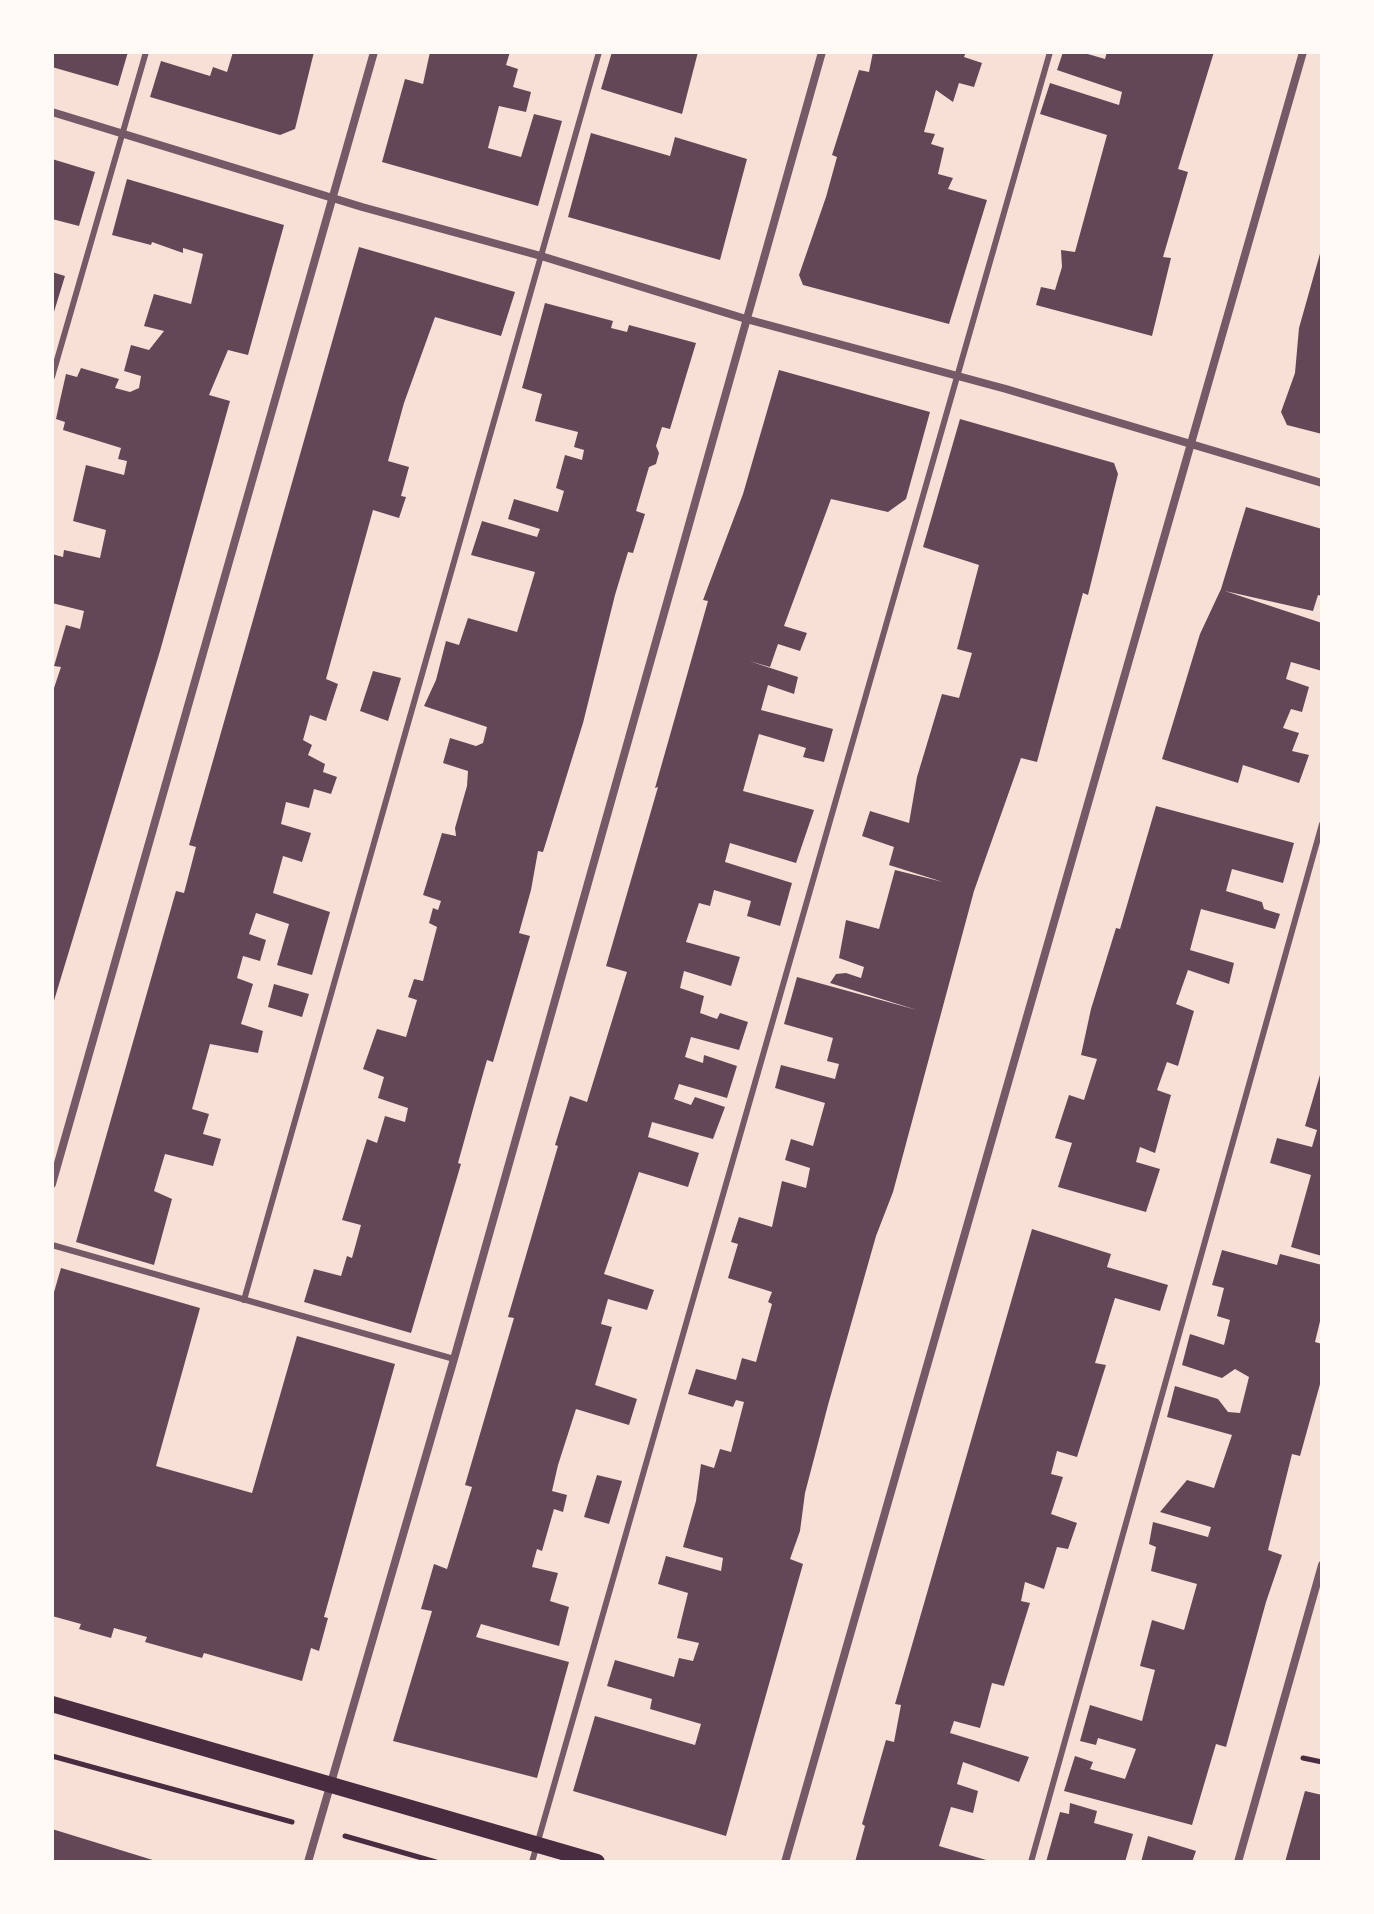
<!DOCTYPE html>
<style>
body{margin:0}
#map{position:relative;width:1374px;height:1914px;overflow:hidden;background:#f7e1d7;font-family:"Playfair Display",serif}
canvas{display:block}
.frame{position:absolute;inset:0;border:54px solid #fffaf5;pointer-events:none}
</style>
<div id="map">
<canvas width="1374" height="1914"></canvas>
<div class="frame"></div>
</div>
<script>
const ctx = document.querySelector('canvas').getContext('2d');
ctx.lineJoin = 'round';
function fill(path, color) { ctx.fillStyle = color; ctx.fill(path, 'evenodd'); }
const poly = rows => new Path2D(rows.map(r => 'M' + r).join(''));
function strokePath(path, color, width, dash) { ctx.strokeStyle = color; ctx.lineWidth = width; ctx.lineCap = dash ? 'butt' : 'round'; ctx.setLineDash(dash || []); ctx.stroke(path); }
fill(poly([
 [52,52,128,52,118,86,52,67],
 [233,52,314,52,295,129,280,135,150,97,161,61,210,76,213,67,227,72],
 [430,52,510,52,506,65,518,69,513,87,531,92,526,112,499,106,488,148,521,157,534,114,562,121,538,206,382,162,405,79,423,84],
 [612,52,698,52,682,114,601,89],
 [873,52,966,52,964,57,982,63,974,87,959,83,953,102,936,90,924,132,935,134,931,144,944,148,938,174,953,178,948,189,987,200,949,324,803,285,799,275,826,197,837,157,832,155,859,70,869,72],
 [1063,52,1081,52,1105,59,1107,52,1214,52,1178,169,1188,172,1163,257,1171,258,1152,336,1036,305,1041,287,1055,290,1062,267,1061,250,1075,252,1107,135,1040,114,1050,83,1119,105,1122,92,1057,70],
 [591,133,670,156,675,137,747,159,720,260,568,217],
 [52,159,95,172,79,226,52,219],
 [127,179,284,225,248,355,228,350,209,395,230,401,160,651,53,1004,52,694,61,667,54,666,66,625,80,629,84,611,52,603,52,554,63,557,64,550,100,558,106,530,73,521,86,465,124,475,127,461,118,459,121,448,63,430,65,422,56,419,61,396,66,374,77,377,81,368,119,379,115,388,130,392,139,388,141,376,124,371,131,345,149,350,164,331,144,326,154,294,191,304,203,254,183,248,183,253,152,242,151,245,112,235],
 [359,247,515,292,501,336,435,317,404,403,388,461,409,467,401,496,406,497,399,518,373,510,326,679,338,684,326,721,310,715,303,740,312,745,308,755,325,764,323,772,337,777,331,794,314,789,309,808,286,802,281,824,311,833,302,862,283,856,273,893,330,912,312,975,277,965,289,924,256,913,249,934,266,940,260,961,243,956,237,978,253,984,241,1024,263,1031,258,1053,210,1044,192,1109,209,1114,203,1134,221,1139,213,1166,165,1154,154,1191,172,1199,154,1265,76,1242,176,891,184,893,196,847,189,845],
 [1321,250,1322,250,1322,434,1287,425,1281,412,1295,373,1299,328],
 [52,272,65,276,53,315,52,314],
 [545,303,613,321,611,328,627,332,629,325,696,343,670,429,662,427,656,446,659,453,656,464,649,467,636,511,645,514,633,553,628,552,615,595,583,723,543,852,538,851,531,890,519,933,530,936,493,1062,487,1060,475,1102,458,1163,461,1164,411,1333,304,1302,314,1269,341,1276,347,1256,352,1258,361,1225,342,1220,367,1139,377,1143,385,1116,405,1122,408,1108,378,1098,384,1077,363,1069,377,1029,406,1037,417,1000,408,997,414,979,423,981,437,927,429,923,433,908,438,910,441,901,423,895,442,833,456,836,455,828,467,786,468,771,443,763,450,738,476,746,483,743,487,727,424,706,436,680,446,641,459,645,468,618,517,632,535,572,471,555,482,521,537,537,540,529,508,519,514,499,558,512,564,491,556,488,565,455,582,460,584,450,574,447,578,432,535,421,542,394,522,388],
 [779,370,930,412,906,499,888,512,831,499,784,626,807,633,800,651,778,644,770,667,749,661,798,677,794,694,768,685,761,710,833,729,824,762,803,757,806,748,759,734,743,791,814,810,796,863,730,843,725,862,792,883,780,926,747,916,751,901,714,890,710,906,699,903,686,942,740,957,731,986,684,971,680,988,704,996,700,1013,717,1019,720,1013,748,1022,739,1050,691,1037,685,1057,703,1063,704,1055,737,1066,727,1098,679,1084,674,1099,691,1105,695,1097,725,1107,713,1139,652,1122,648,1137,699,1153,688,1187,639,1172,604,1274,654,1290,647,1310,608,1299,601,1324,612,1327,595,1385,637,1399,629,1425,576,1409,558,1465,552,1491,567,1495,563,1512,554,1509,542,1551,537,1549,532,1567,558,1573,550,1601,569,1607,559,1646,481,1624,476,1637,569,1662,537,1778,393,1741,432,1611,421,1609,434,1564,447,1569,472,1487,465,1485,514,1318,508,1317,558,1146,555,1145,570,1096,587,1102,627,972,606,966,658,787,655,788,708,601,703,600,743,494],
 [960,419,1114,463,1118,474,1088,595,1083,593,1037,762,1021,758,974,891,893,1192,876,1236,828,1405,805,1493,800,1531,790,1559,803,1564,726,1836,573,1791,595,1716,695,1745,701,1724,650,1709,652,1699,607,1686,615,1660,674,1677,679,1658,693,1661,699,1643,677,1638,688,1593,658,1584,666,1556,721,1571,723,1558,683,1547,696,1501,701,1464,714,1468,720,1449,731,1452,744,1402,736,1400,733,1407,688,1394,696,1369,736,1380,742,1358,756,1362,772,1304,768,1302,772,1292,728,1278,738,1244,731,1242,739,1217,772,1227,782,1181,806,1188,810,1168,785,1160,791,1139,813,1146,825,1103,775,1088,781,1065,835,1079,839,1064,827,1061,833,1038,784,1024,797,977,917,1010,830,983,836,974,846,973,861,978,864,967,839,958,846,920,879,929,895,870,943,882,889,865,894,847,862,836,870,811,909,823,917,777,942,694,959,698,972,653,957,649,979,565,923,547],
 [1246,507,1322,529,1322,596,1318,595,1313,611,1225,591,1322,623,1322,671,1291,662,1286,679,1309,687,1302,712,1291,709,1283,728,1299,733,1292,751,1309,755,1299,783,1243,765,1238,783,1162,759,1200,634,1221,589],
 [373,671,401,678,388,721,360,711],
 [1156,806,1294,843,1283,883,1232,869,1226,891,1262,902,1264,909,1280,914,1275,929,1201,909,1190,950,1234,963,1229,984,1188,970,1176,1004,1194,1011,1178,1066,1167,1062,1157,1090,1171,1095,1155,1153,1140,1147,1136,1162,1160,1169,1146,1212,1058,1187,1072,1143,1055,1138,1069,1095,1084,1100,1097,1059,1081,1055,1091,1009,1116,928,1120,929],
 [274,984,309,994,302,1017,268,1007],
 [1322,1068,1322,1256,1291,1247,1311,1175,1270,1163,1277,1138,1312,1147,1317,1130,1305,1126],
 [1032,1229,1111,1254,1107,1267,1168,1285,1160,1311,1115,1298,1095,1363,1106,1365,1077,1457,1057,1451,1051,1474,1063,1477,1051,1514,1077,1523,1068,1549,1057,1547,1044,1589,1025,1582,1021,1601,1030,1603,1004,1686,992,1683,980,1728,954,1721,950,1733,1029,1757,1019,1782,963,1762,957,1784,978,1791,973,1813,951,1807,939,1846,993,1862,855,1862,865,1826,862,1824,886,1740,894,1742,901,1705,895,1704],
 [1222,1250,1277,1265,1280,1254,1322,1265,1322,1313,1315,1342,1322,1344,1322,1377,1300,1456,1292,1454,1268,1550,1282,1555,1266,1602,1226,1747,1216,1744,1192,1825,1064,1791,1075,1756,1093,1762,1090,1769,1125,1779,1136,1749,1098,1738,1096,1745,1080,1741,1090,1705,1142,1721,1155,1670,1140,1666,1152,1620,1184,1630,1197,1584,1151,1571,1156,1547,1149,1544,1153,1522,1208,1537,1211,1527,1160,1512,1187,1480,1214,1488,1232,1435,1167,1417,1175,1386,1218,1399,1228,1412,1240,1413,1249,1377,1235,1369,1222,1378,1182,1365,1190,1334,1224,1345,1230,1320,1217,1316,1224,1288,1212,1285],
 [61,1268,200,1308,156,1466,252,1493,297,1336,395,1364,324,1617,328,1618,319,1651,311,1648,302,1681,204,1653,202,1658,145,1642,147,1637,114,1628,111,1638,79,1629,81,1624,52,1616,52,1299],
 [597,1475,622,1481,609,1524,584,1517],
 [1305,1791,1322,1795,1322,1862,1285,1862],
 [1070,1803,1097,1811,1094,1823,1133,1834,1125,1862,1046,1862,1060,1812,1069,1814],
 [52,1829,156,1861,156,1862,52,1862],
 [1148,1836,1196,1851,1192,1862,1141,1862]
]), '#644757');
strokePath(poly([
 [52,1756,292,1822],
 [1303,1758,1322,1762],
 [345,1836,436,1862]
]), '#4a2c40', 5);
strokePath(poly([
 [52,377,146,52],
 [52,1245,454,1359],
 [244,1300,599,52],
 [532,1862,1050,52],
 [1031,1862,1322,824]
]), '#755966', 6);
strokePath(poly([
 [52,112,362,207,541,256,746,319,1006,389,1322,483],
 [52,1184,374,52],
 [308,1862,454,1359,822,52],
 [785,1862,1303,52],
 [1238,1862,1322,1565]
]), '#755966', 8);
strokePath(poly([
 [52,1704,597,1862]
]), '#4a2c40', 16);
</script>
